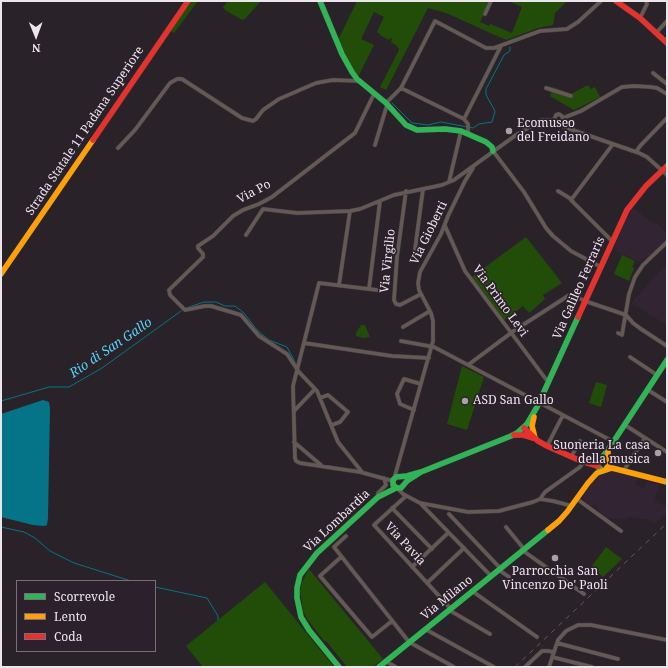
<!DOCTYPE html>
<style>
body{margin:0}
#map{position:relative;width:668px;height:668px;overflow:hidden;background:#292329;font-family:"Noto Serif",serif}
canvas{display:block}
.frame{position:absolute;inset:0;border:2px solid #ede5ec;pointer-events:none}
.legend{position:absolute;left:16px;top:580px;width:140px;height:72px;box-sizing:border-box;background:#2c202c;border:1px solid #796f79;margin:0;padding:5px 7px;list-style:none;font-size:12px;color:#ede5ec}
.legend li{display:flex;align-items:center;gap:8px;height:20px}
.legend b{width:20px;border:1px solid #796f79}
.north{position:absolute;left:16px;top:16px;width:40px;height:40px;-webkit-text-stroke:3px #2c202c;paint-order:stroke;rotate:179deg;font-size:11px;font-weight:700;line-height:16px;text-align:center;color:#ede5ec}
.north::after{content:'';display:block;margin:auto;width:14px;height:18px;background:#ede5ec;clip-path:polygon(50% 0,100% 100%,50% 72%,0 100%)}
</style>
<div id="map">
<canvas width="668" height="668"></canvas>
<div class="frame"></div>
<ul class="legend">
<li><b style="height:5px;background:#30b455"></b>Scorrevole</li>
<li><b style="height:5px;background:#ff9f0a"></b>Lento</li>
<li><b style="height:5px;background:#e5322d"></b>Coda</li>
</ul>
<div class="north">N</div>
</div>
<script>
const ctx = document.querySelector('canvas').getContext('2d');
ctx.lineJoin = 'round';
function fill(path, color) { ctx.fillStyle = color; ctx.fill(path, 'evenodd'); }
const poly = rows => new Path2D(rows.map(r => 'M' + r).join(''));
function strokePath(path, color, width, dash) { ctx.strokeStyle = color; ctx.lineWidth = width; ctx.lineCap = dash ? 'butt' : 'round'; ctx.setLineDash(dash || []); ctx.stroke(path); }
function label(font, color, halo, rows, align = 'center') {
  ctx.font = font + ' "Noto Serif",serif'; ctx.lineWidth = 3.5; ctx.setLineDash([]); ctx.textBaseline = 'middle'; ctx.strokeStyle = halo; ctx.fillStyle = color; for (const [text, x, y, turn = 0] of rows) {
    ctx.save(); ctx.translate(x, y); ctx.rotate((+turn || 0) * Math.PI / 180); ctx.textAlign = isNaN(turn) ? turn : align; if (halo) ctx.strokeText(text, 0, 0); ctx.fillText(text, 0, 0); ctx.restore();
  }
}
fill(poly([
 [633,208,654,224,656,223,666,232,665,234,667,236,667,240,648,258,642,259,640,262,616,251,616,249,614,248,625,222],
 [665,266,667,268,667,325,631,303],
 [611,470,638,478,636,486,644,488,646,482,659,484,655,498,657,503,667,506,667,512,655,524,651,520,629,517,626,519,607,518,597,510,598,507,594,505,591,506,582,498,598,474,606,474]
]), '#332433');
fill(poly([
 [191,1,198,1,174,33,170,31],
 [228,1,261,1,245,19,242,20,225,10,223,7],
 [357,1,490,1,480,22,489,26,490,24,512,33,522,7,508,1,567,1,555,13,553,25,538,28,506,40,446,13,428,8,386,90,380,87,398,52,399,49,397,46,391,42,392,39,390,38,389,40,380,35,380,34,377,32,384,17,374,12,361,39,374,45,358,77,356,76,338,40],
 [588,85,591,89,595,87,600,97,574,110,550,96,553,87,571,94],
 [526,237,562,283,543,295,545,299,529,313,523,306,504,320,472,277],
 [622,255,635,261,632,267,634,268,629,281,614,274],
 [361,325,365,325,370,337,364,338,356,336,356,333],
 [462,366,484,377,467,430,447,424],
 [596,382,607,385,601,407,589,403],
 [606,547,622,559,603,577,591,567],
 [309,569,383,659,373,667,347,667,327,642,324,641,307,619,303,611,300,591,302,582],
 [265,582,334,667,203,667,186,646]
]), '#224d09');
fill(poly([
 [43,400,49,402,50,408,48,518,47,525,44,526,33,525,1,517,1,414]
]), '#057489');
strokePath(poly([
 [392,103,412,123,428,125,441,122,473,128,479,124,492,122,495,111,486,95,486,89,504,55,510,51,510,47],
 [186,308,204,302,216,302,225,306,235,306,244,313,257,330,269,340,287,347,296,364],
 [1,401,49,387,69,387,102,368,181,311],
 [1,527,24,532,35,538,50,551,74,563,131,581],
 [155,587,207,598,218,616,218,620]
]), '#057489', 1);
const street = poly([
 [485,14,491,1],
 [640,18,647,4,646,1],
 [656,33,667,21],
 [653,73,667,84],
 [401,88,464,119,468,124,468,134],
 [546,88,571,96],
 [386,103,401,88,435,21,486,48,494,48,540,31,567,29,578,22,601,1],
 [563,118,581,111,622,87,634,86,651,87,657,88,667,94],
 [464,119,501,46],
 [560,123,563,121,562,116,559,114,556,115,554,120,557,123,560,123,564,127,639,153,647,157,667,175],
 [375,145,387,105],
 [118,148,135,130,170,83,177,79,182,79,242,118,253,121,256,119,263,110,279,99,316,83,333,80,359,81],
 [493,151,524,192,546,228,553,236,571,251,601,267],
 [636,152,640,146,667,118],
 [449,182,461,131],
 [406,191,397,257,394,300,396,304,400,305,421,294],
 [558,191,571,199],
 [445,226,465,271,548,382],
 [246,235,263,209,297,213,350,211,360,209,394,195,442,185,454,180,516,135,541,120,554,120],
 [612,241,571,200,613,144],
 [414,257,423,189],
 [339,285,350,211],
 [369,289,380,201],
 [377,290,319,283,293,386,295,458,296,461,300,463,360,472,393,481],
 [403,327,430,311],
 [618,333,622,335,629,294,635,277,643,265,667,242],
 [401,341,434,347,614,442],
 [304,343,392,356,429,358],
 [630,357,657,375],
 [468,365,515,330,571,294,585,301,626,315,633,323,641,329,667,346],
 [648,390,667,402],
 [320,398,328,395,348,412,340,422,332,425],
 [414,410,400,404,397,394,404,379,421,384],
 [294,411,315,389],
 [625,425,667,452],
 [294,442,321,465],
 [547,446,563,415],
 [571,457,580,441],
 [624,470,645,438],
 [362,472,338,442,317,391,299,372,287,354,259,336,241,315,211,306,205,306,185,310,170,295,169,290,203,257,203,254,198,248,198,246,213,236,233,216,243,210,259,204,272,197,355,133,374,94],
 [394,479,433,341,433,321,431,313,419,290,418,283,420,272,441,234,448,216,465,181,473,168],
 [397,488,403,494,420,503,468,512,499,511,533,502,540,499,553,501,572,506],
 [406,496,374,525,451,609],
 [378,497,378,493,386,485,384,478],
 [540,499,545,492,580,467,584,461],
 [577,499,621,531],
 [421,504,491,576],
 [392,508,432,549],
 [449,514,501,569],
 [506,527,524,549],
 [346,536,334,547,409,642,454,667],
 [522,550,584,594],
 [341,557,320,576,372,637,392,621],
 [412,567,448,533],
 [499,570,509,577],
 [427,583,464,548],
 [472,591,537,637],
 [449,610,490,634],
 [425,629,494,667],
 [557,643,618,659],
 [552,657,592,667],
 [385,661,396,667],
 [525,667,542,651,548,651,553,652],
 [549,667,558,640,566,631,578,625,591,625,667,640]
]);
const fast = poly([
 [320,1,342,54,352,72,357,79,386,103,406,125,417,130,445,129,461,131,486,142,492,147,493,151],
 [602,470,598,467,598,463,610,447,667,360],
 [421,472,407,476,396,477,393,480,393,485,397,488,401,488,407,481,421,472,511,436,517,433,527,424,537,407,578,317],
 [339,667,309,630,301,617,297,598,297,588,300,575,317,553,378,497,396,488],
 [379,667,548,530]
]);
const slow = poly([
 [1,274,93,140],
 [534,417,532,426,535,438],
 [606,469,608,466,608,452],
 [548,530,559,521,567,512,588,483,597,473,612,468,667,482]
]);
const jam = poly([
 [616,1,640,18,667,43],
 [93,140,188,1],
 [578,317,627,210,646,186,667,166],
 [524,428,538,441,547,446,581,461,598,466],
 [514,435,523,435,533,438]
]);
strokePath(street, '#443f43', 4.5);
strokePath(fast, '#443f43', 6);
strokePath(slow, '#443f43', 6);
strokePath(jam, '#443f43', 6);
strokePath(street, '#645954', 3.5);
strokePath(fast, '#30b455', 5.5);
strokePath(slow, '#ff9f0a', 5.5);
strokePath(jam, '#e5322d', 5.5);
strokePath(poly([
 [515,667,667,523]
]), '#625a5b', 1, [5, 5]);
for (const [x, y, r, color] of [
 [509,131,4,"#a8a1a8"],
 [465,401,4,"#a8a1a8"],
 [658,453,4,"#a8a1a8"],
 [555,558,4,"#a8a1a8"]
]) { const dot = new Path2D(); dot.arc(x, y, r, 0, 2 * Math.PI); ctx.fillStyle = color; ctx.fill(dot); strokePath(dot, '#2c202c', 1.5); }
label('12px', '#ede5ec', '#2c202c', [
 ["Ecomuseo",517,124],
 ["del Freidano",517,138],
 ["ASD San Gallo",473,401],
 ["Suoneria La casa",650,446,"right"],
 ["della musica",650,460,"right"],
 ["Parrocchia San",555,572,"center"],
 ["Vincenzo De' Paoli",555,586,"center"]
], 'left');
label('12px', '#ede5ec', '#2c202c', [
 ["Strada Statale 11 Padana Superiore",85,131,-56],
 ["Via Po",254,192,-28],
 ["Via Gioberti",429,233,-64],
 ["Via Virgilio",388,261,-84],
 ["Via Galileo Ferraris",579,288,-66],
 ["Via Primo Levi",500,301,54],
 ["Via Lombardia",337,521,-43],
 ["Via Pavia",405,544,47],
 ["Via Milano",447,598,-39]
]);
label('italic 13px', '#51d4f1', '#2c202c', [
 ["Rio di San Gallo",111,348,-34]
]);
</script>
